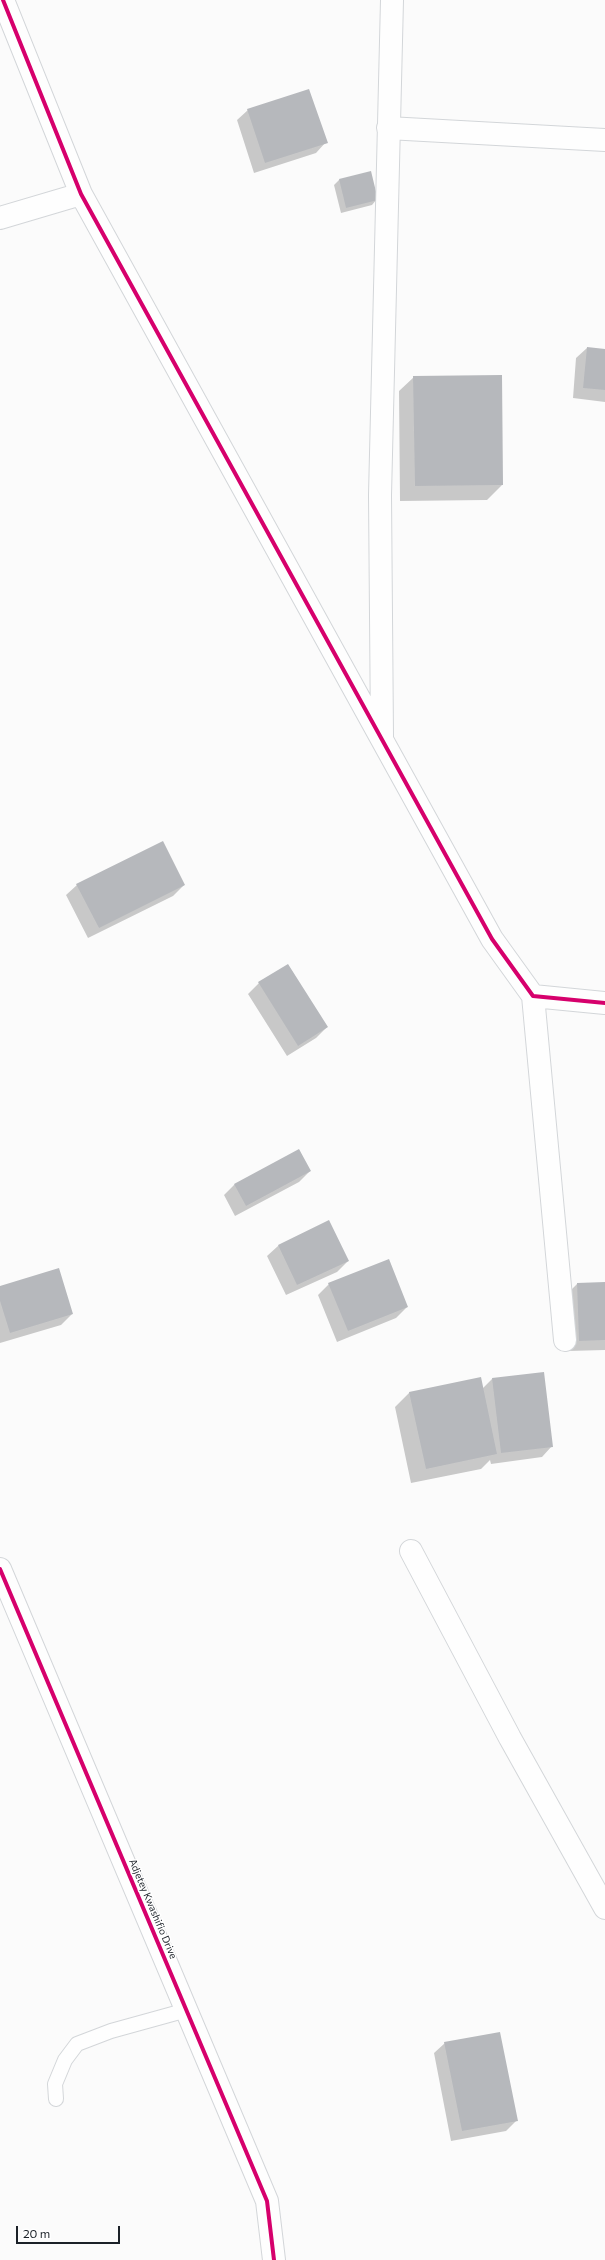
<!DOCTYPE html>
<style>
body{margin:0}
#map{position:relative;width:605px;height:2260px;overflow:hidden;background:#fbfbfb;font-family:Commissioner,sans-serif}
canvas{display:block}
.scale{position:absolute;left:16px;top:2226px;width:104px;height:18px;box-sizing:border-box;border:2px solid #1b2128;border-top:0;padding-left:5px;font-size:12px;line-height:14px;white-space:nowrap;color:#1b2128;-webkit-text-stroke:3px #fff;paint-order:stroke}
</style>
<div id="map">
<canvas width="605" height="2260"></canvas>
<div class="scale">20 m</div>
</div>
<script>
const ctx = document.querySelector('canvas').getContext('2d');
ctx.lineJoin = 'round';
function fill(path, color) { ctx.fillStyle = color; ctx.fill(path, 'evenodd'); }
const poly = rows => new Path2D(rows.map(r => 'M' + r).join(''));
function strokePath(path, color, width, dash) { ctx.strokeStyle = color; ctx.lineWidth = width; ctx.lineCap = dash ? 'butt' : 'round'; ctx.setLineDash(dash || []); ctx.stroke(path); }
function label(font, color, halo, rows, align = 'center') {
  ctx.font = font + ' Commissioner,sans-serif'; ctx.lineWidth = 3; ctx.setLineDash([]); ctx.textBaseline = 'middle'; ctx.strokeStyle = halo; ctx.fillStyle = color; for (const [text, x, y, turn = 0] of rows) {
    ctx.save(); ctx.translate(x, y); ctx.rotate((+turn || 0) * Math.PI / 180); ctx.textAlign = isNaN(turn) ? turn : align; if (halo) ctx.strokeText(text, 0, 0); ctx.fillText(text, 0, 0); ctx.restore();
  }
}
fill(poly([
 [248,110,326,142,316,153,254,173,237,120],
 [370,172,377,199,372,205,341,213,334,185,339,180],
 [587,348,605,350,605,402,573,398,576,358],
 [414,377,502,485,487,500,400,501,399,391],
 [77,885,184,885,173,896,88,938,66,895],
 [288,965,327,1027,316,1038,287,1056,248,994,259,983],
 [299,1150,310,1171,299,1182,235,1216,224,1195,234,1185],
 [329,1222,348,1261,337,1272,286,1295,267,1256,278,1246],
 [605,1283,605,1350,568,1351,566,1295,577,1284],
 [329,1284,407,1307,396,1318,337,1342,318,1295],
 [0,1287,72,1314,61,1325,0,1343],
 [543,1373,552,1446,542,1457,491,1464,490,1460,481,1469,411,1483,395,1407,410,1392,482,1389,492,1379],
 [445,2043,517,2120,506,2131,451,2141,434,2053]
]), '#0003');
fill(poly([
 [309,89,328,143,265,163,247,109],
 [371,171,378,200,346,208,339,179],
 [587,347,605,349,605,390,583,388],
 [502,375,503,485,415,486,413,376],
 [163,841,185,885,99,928,76,884],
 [288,964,328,1027,298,1046,258,982],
 [299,1149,311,1171,246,1206,234,1184],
 [329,1220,349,1261,297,1285,278,1245],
 [389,1259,408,1307,348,1331,328,1283],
 [59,1268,73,1314,10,1333,0,1301,0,1286],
 [605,1282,605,1340,579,1341,577,1283],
 [544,1372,553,1447,501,1453,492,1378],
 [481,1377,497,1454,426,1469,409,1392],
 [500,2032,518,2121,462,2131,444,2042]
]), '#b6b8bc');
const lane = poly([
 [56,2099,55,2084,65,2060,77,2044,111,2031,187,2010]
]);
const street = poly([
 [3,0,81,194,492,939,533,996,605,1003],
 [388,128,605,140],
 [0,218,81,194],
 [382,736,380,495,392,0],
 [533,996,565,1340],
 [411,1551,510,1738,605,1908],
 [0,1569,267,2201,274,2260]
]);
strokePath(lane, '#d3d6d9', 16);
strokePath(street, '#d3d6d9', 24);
strokePath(lane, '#fefefe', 14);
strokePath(street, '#fefefe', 22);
strokePath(poly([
 [3,0,81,194,492,939,533,996,605,1003],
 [0,1569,267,2201,274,2260]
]), '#d6006c', 4);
label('10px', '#1b2128', '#fff', [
 ["Adjetey Kwashifio Drive",153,1909,67]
]);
</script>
